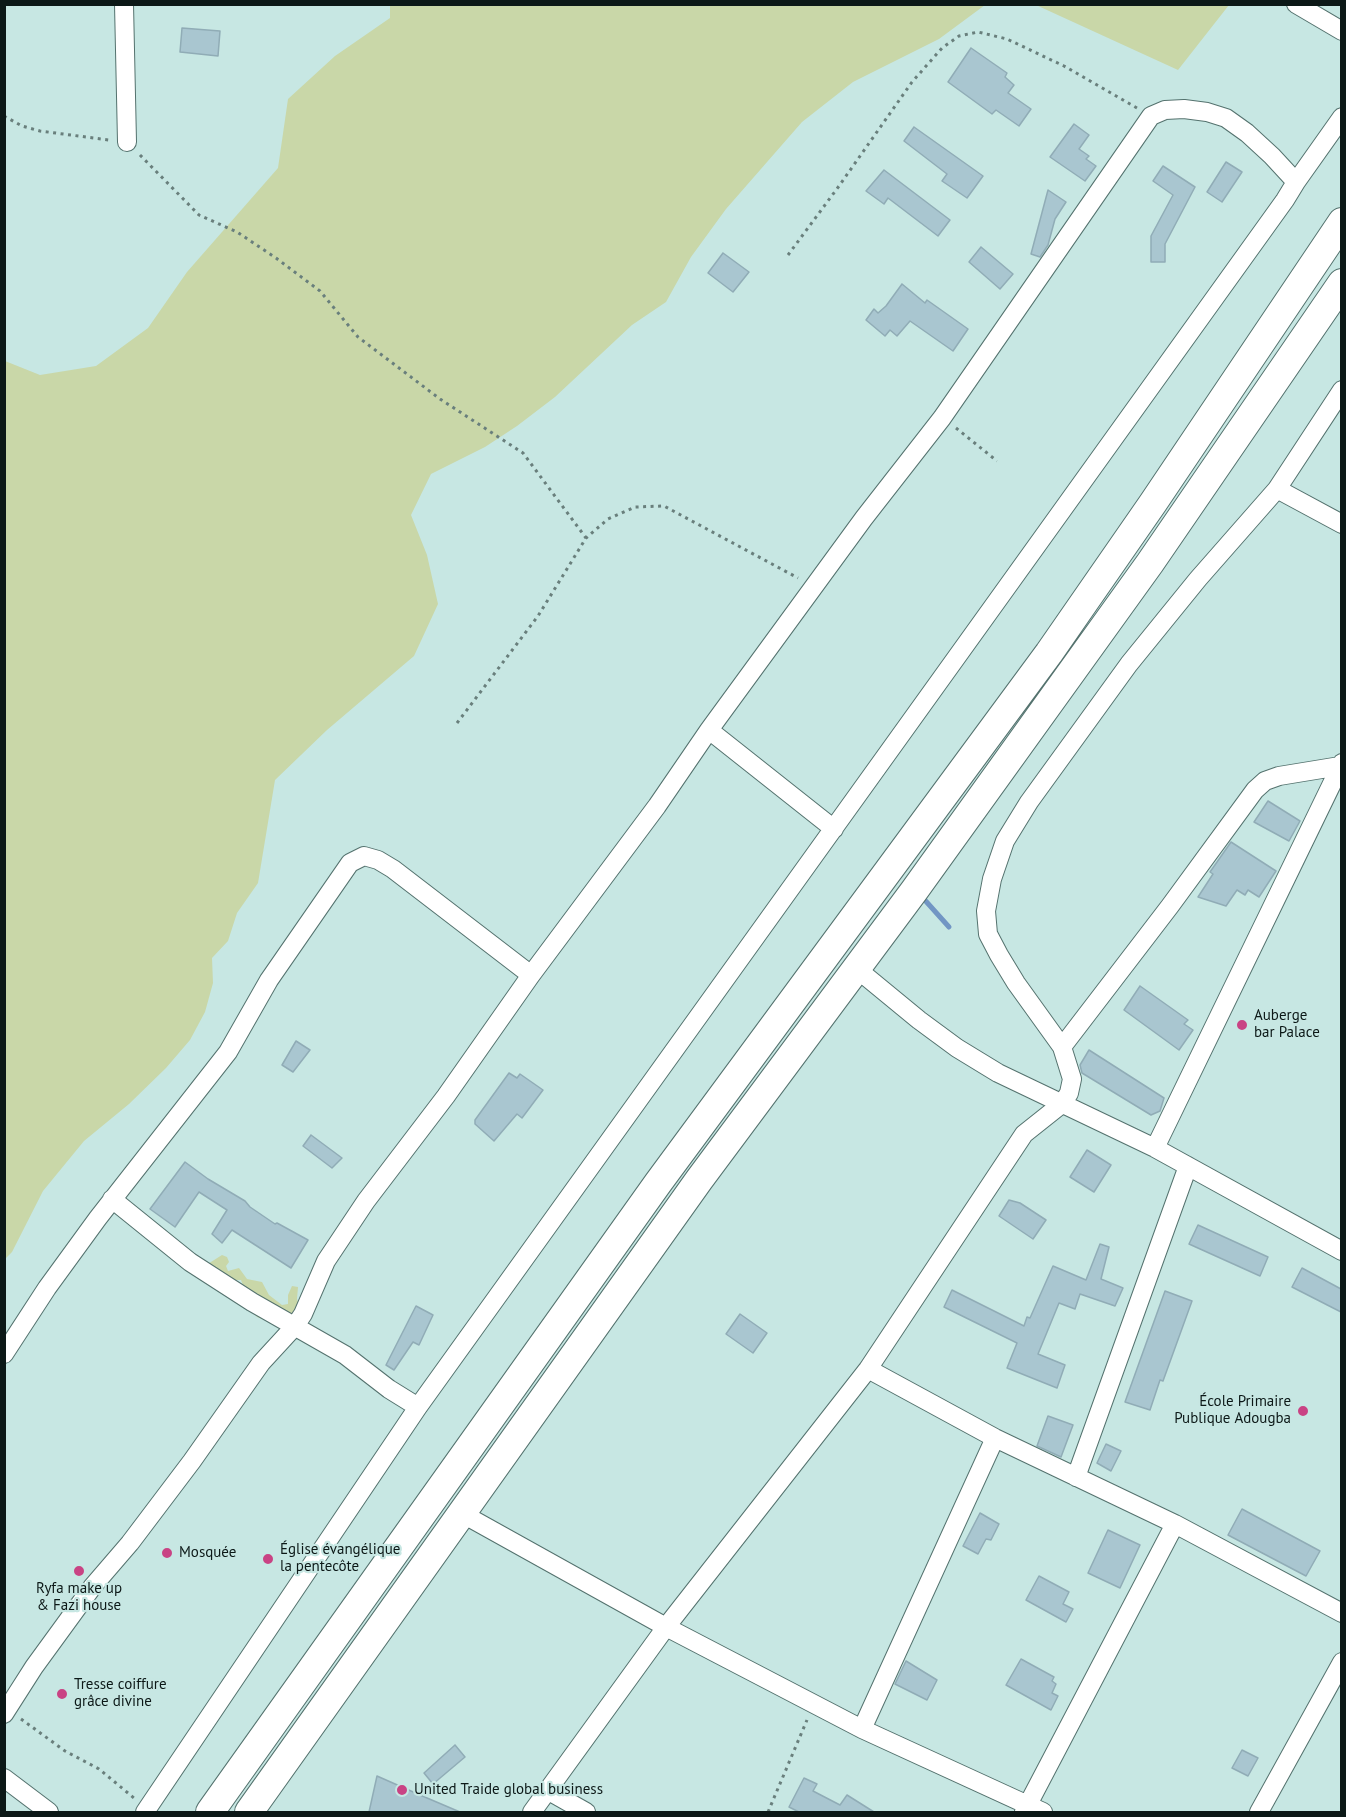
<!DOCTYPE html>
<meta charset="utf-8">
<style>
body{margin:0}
#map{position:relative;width:1346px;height:1817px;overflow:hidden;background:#c7e7e3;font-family:"PT Sans",sans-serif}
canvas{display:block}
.frame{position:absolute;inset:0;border:6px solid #0c1817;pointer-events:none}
</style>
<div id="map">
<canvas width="1346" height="1817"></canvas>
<div class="frame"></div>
</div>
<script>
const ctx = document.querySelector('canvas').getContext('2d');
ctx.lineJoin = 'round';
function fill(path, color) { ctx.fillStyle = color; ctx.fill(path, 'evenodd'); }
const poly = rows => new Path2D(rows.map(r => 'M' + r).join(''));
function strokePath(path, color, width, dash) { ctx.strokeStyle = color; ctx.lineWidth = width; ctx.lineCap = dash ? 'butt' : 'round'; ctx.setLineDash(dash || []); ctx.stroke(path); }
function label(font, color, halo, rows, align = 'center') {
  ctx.font = font + ' "PT Sans",sans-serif'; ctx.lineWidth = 4.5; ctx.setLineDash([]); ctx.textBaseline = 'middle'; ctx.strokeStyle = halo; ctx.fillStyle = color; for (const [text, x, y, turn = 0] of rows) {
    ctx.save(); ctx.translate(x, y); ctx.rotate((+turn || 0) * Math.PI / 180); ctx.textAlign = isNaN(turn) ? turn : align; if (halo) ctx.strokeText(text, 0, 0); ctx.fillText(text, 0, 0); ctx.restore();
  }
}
fill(poly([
 [390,5,985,5,939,39,853,82,802,122,726,209,691,257,666,302,632,325,555,397,517,426,485,447,431,474,411,515,427,555,438,604,414,656,327,730,275,780,258,883,237,913,228,941,212,958,213,983,205,1012,190,1040,166,1068,129,1104,84,1141,43,1191,12,1252,5,1259,5,361,40,375,96,366,148,328,187,272,278,168,288,99,335,56,390,18],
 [1036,5,1229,4,1229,5,1178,70],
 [222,1255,227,1257,229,1262,226,1266,228,1271,239,1268,247,1279,262,1282,269,1295,282,1305,288,1304,288,1295,292,1286,298,1287,297,1299,299,1305,299,1315,273,1320,262,1319,257,1317,253,1312,241,1280,233,1280,203,1267]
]), '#c9d7a8');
strokePath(poly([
 [923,898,949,927]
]), '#7296c4', 5);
const building = poly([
 [182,28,220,31,218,56,180,52,182,28],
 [971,48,1007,73,1005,77,1014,85,1008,93,1031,109,1019,126,996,110,992,114,948,82,971,48],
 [1074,124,1089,135,1079,149,1089,156,1086,159,1096,166,1085,181,1050,157,1074,124],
 [914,127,983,176,967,198,942,181,947,174,904,141,914,127],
 [1226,162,1242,172,1222,202,1207,192,1226,162],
 [1163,166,1195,187,1165,244,1165,262,1151,262,1151,236,1173,195,1153,181,1163,166],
 [884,170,950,220,938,236,888,198,884,204,866,191,884,170],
 [1048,190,1066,202,1055,219,1048,245,1040,257,1031,254,1048,190],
 [981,247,1013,274,1000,289,969,262,981,247],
 [723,253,749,272,733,292,708,273,723,253],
 [902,284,925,303,927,300,968,329,953,351,910,321,897,336,890,330,885,336,866,320,874,309,878,313,886,306,902,284],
 [1268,801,1300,821,1289,841,1254,822,1268,801],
 [1231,842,1276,871,1259,897,1248,890,1245,895,1237,890,1226,906,1198,897,1213,874,1210,872,1231,842],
 [1140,986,1188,1020,1184,1024,1193,1030,1179,1050,1124,1010,1140,986],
 [296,1041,310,1050,293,1072,282,1065,296,1041],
 [1089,1050,1164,1098,1160,1111,1151,1115,1082,1073,1080,1065,1089,1050],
 [509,1073,517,1078,520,1074,543,1090,522,1118,517,1114,494,1141,475,1124,475,1120,509,1073],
 [311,1135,342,1158,332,1168,303,1146,311,1135],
 [1087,1150,1111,1165,1094,1192,1070,1177,1087,1150],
 [185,1162,208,1179,245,1201,250,1207,275,1224,277,1223,308,1240,291,1268,232,1230,222,1243,212,1234,227,1210,199,1192,175,1227,150,1209,185,1162],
 [1009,1200,1020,1203,1046,1220,1033,1239,999,1216,1009,1200],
 [1198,1225,1268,1257,1260,1276,1189,1244,1198,1225],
 [1100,1244,1109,1247,1101,1279,1123,1288,1115,1306,1080,1294,1075,1309,1059,1303,1038,1354,1065,1365,1057,1388,1007,1368,1017,1343,944,1307,952,1290,1024,1326,1027,1317,1030,1318,1053,1266,1086,1280,1100,1244],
 [1302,1268,1341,1289,1341,1312,1292,1287,1302,1268],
 [1165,1291,1192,1301,1163,1381,1160,1380,1150,1410,1125,1402,1165,1291],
 [416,1306,433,1315,419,1345,413,1342,394,1370,386,1365,416,1306],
 [740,1314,767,1333,753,1353,726,1334,740,1314],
 [1048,1416,1073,1425,1061,1457,1037,1446,1048,1416],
 [1106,1444,1121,1451,1111,1471,1097,1463,1106,1444],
 [1242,1509,1320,1551,1306,1576,1228,1535,1242,1509],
 [980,1513,999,1524,991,1540,986,1539,978,1554,963,1546,980,1513],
 [1108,1530,1140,1545,1120,1588,1088,1573,1108,1530],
 [1039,1576,1069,1592,1063,1604,1073,1609,1066,1622,1026,1600,1039,1576],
 [1021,1659,1054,1677,1052,1681,1056,1684,1052,1693,1058,1696,1051,1710,1006,1685,1021,1659],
 [906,1661,937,1680,927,1700,895,1684,906,1661],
 [455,1745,465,1757,433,1784,424,1773,455,1745],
 [1242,1750,1258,1758,1248,1776,1232,1768,1242,1750],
 [377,1776,420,1795,460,1812,369,1812,377,1776],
 [804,1778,817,1784,813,1791,840,1805,847,1795,874,1812,799,1812,789,1807,804,1778]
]);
fill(building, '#a9c6d0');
strokePath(building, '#90acb6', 1.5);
const street = poly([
 [124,4,127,142],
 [1296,4,1342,31],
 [1277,489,1342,524],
 [709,730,834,829],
 [857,969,919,1020,957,1048,998,1073,1155,1148,1342,1251],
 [1062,1047,1170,906,1255,790,1265,781,1279,776,1340,766],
 [1155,1148,1342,763],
 [112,1199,190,1262,252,1302,345,1355,389,1389,418,1407],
 [4,1354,47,1288,98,1218,228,1052,269,980,350,863,364,856,378,860,393,869,531,975],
 [868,1369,995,1438,1175,1524,1342,1613],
 [1076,1477,1188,1166],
 [461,1513,666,1627,862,1729,1043,1812],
 [4,1714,34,1667,93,1586,130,1543,192,1461,261,1363,295,1326,303,1314,326,1261,366,1201,446,1096,531,975,657,806,709,730,864,518,942,418,1151,116,1165,110,1184,109,1207,112,1226,118,1247,133,1272,156,1296,182],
 [862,1729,995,1438],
 [4,1778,49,1812],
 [547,1790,586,1812],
 [145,1812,418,1407,1285,200,1296,182,1342,117],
 [532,1812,666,1627,868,1369,1024,1134,1063,1103,1069,1093,1072,1079,1062,1047,1016,983,999,955,988,934,986,911,992,879,1005,841,1029,802,1129,664,1198,579,1277,489,1342,390],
 [1024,1812,1175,1524],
 [1259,1812,1342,1662]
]);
const primary = poly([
 [210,1812,658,1183,1049,653,1153,503,1342,222],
 [249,1812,699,1180,914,891,1150,563,1342,283]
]);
strokePath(street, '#54726e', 20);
strokePath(primary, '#54726e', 30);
strokePath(poly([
 [4,116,22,126,40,131,109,140],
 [140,155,199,215,237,232,276,258,320,291,358,337,440,399,523,453,586,538],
 [788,255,839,186,912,82,942,48,959,36,978,32,1007,39,1064,66,1137,108],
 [956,428,997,461],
 [457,723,538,616,586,538,608,519,635,507,664,506,798,578],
 [21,1719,65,1751,99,1769,134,1798],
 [768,1812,807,1720]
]), '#697f7c', 3, [3, 4.5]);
strokePath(street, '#fff', 18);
strokePath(primary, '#fff', 28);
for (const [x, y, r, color] of [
 [1242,1025,6,"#c94384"],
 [1303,1411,6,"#c94384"],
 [167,1553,6,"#c94384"],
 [268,1559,6,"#c94384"],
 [79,1571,6,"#c94384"],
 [62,1694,6,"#c94384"],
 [402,1790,6,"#c94384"]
]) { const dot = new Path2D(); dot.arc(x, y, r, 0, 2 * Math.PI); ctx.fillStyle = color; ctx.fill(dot); strokePath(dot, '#c7e7e3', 2); }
label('15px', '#0c1817', '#c7e7e3', [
 ["Auberge",1254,1016],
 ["bar Palace",1254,1033],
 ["École Primaire",1291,1402,"right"],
 ["Publique Adougba",1291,1419,"right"],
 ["Église évangélique",280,1550],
 ["la pentecôte",280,1567],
 ["Mosquée",179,1553],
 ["Ryfa make up",79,1589,"center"],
 ["& Fazi house",79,1606,"center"],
 ["Tresse coiffure",74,1685],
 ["grâce divine",74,1702],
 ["United Traide global business",414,1790]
], 'left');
</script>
